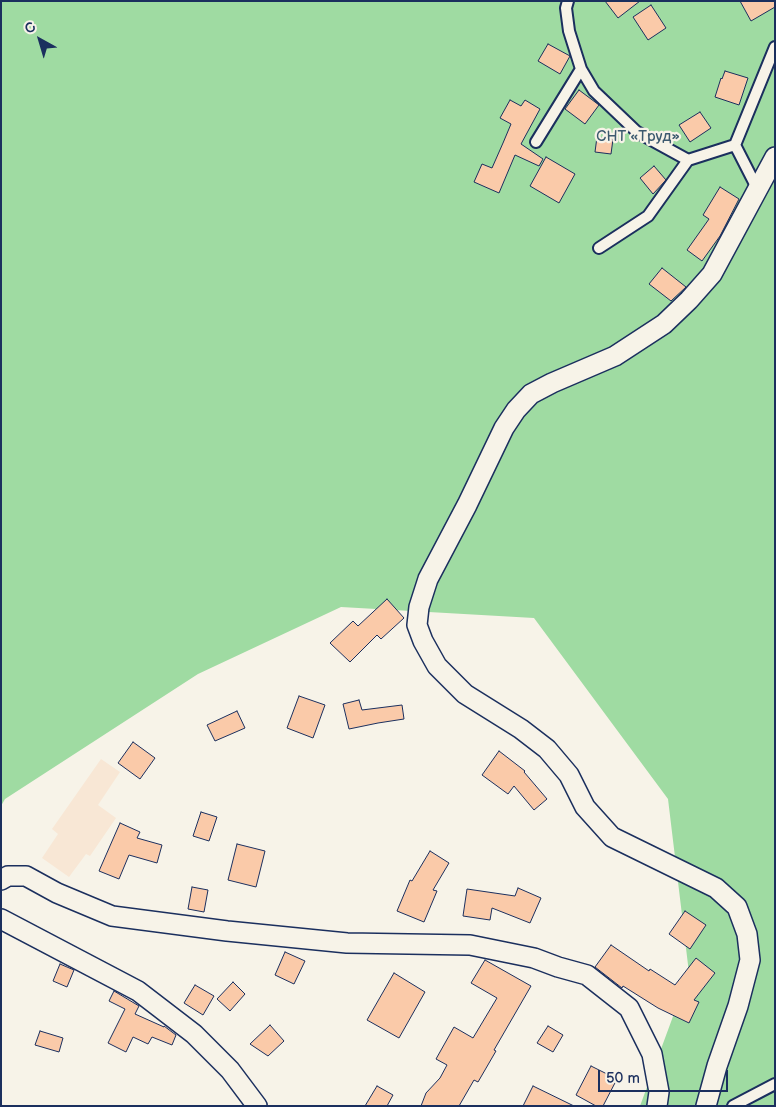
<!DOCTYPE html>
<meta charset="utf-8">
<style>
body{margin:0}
#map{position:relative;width:776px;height:1107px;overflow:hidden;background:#f7f3e8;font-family:"Balsamiq Sans",sans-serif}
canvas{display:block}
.frame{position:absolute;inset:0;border:2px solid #1b2f5e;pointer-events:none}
.north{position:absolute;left:15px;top:15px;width:50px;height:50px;-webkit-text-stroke:4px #f7f3e8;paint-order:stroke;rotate:321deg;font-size:14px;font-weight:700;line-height:20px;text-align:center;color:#1b2f5e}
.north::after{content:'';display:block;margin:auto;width:18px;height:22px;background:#1b2f5e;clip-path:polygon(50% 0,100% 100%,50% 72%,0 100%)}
.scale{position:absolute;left:598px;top:1070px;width:130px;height:22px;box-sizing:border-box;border:2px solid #1b2f5e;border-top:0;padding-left:6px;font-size:15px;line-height:18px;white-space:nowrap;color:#1b2f5e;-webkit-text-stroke:4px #f7f3e8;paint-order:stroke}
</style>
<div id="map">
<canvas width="776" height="1107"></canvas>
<div class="frame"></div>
<div class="north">С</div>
<div class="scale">50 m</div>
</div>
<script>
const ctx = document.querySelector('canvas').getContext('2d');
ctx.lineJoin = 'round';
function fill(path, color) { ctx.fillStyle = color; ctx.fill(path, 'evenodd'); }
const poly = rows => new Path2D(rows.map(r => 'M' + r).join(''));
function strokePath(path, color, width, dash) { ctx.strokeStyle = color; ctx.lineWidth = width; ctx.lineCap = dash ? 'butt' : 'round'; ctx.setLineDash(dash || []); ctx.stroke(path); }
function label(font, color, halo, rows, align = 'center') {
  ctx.font = font + ' "Balsamiq Sans",sans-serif'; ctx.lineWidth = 4.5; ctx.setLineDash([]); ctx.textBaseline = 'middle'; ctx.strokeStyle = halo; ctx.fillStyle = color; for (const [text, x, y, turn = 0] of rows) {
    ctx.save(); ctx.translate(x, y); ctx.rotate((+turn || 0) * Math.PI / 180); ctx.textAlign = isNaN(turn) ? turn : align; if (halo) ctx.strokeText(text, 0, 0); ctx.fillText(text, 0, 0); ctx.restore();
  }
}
fill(poly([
 [101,759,120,772,98,805,116,818,90,856,86,854,69,877,42,858,58,834,52,829]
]), '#f8e7d5');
fill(poly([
 [1,1,775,1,775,1106,640,1106,689,973,668,799,534,618,341,607,198,674,5,799,1,806]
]), '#9fdba2');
const building = poly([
 [605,1,640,1,618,18,605,1],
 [740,1,775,1,775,7,751,21,740,1],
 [651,5,666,28,648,40,633,17,651,5],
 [548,44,570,56,560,74,538,61,548,44],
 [725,71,748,78,739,105,715,97,721,78,722,79,725,71],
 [579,90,599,105,585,124,565,109,579,90],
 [510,100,521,106,525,100,540,109,521,144,543,159,539,166,515,155,499,193,474,182,482,164,492,168,503,143,511,124,500,118,510,100],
 [700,112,711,128,690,142,679,125,700,112],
 [597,137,613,139,611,154,595,152,597,137],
 [546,157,575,174,559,203,530,186,546,157],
 [654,166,666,180,653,194,640,178,654,166],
 [720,187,739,199,720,236,702,261,687,250,709,219,703,215,720,187],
 [662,268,686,287,671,301,649,284,662,268],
 [387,599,404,618,381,639,377,635,350,662,330,643,353,621,358,626,387,599],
 [299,696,325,705,313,738,287,728,299,696],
 [359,700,362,710,402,705,404,719,378,723,349,729,343,704,359,700],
 [237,711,245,728,215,741,207,725,237,711],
 [133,742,155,758,140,779,118,763,133,742],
 [499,751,525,771,524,772,547,799,534,810,514,786,508,794,482,775,499,751],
 [201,812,217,817,209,841,193,836,201,812],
 [120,823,140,832,137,838,162,845,157,863,129,855,119,879,99,871,120,823],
 [237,844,265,851,256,887,228,880,237,844],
 [430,851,449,863,433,890,437,891,424,922,397,911,410,880,412,881,430,851],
 [192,887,208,890,204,912,188,909,192,887],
 [518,888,541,898,530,923,492,908,490,920,463,916,467,889,515,896,518,888],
 [685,911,706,925,690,949,669,934,685,911],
 [611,945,649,971,650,969,675,985,696,958,715,973,694,1000,699,1002,689,1023,658,1008,623,986,622,988,595,967,611,945],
 [285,952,305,961,294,984,275,975,285,952],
 [485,960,531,986,494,1050,496,1051,478,1082,474,1080,459,1106,421,1106,426,1093,440,1078,447,1065,436,1059,454,1027,473,1038,497,998,471,983,485,960],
 [60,964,74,970,67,987,53,981,60,964],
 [394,973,425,992,399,1038,367,1020,394,973],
 [233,982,245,994,230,1011,217,999,233,982],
 [195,985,214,996,203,1015,184,1003,195,985],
 [114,991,139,1006,135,1014,164,1027,164,1026,176,1035,172,1045,152,1037,148,1044,133,1037,126,1052,108,1043,125,1009,109,1001,114,991],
 [270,1025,284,1041,268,1056,250,1044,270,1025],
 [548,1026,563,1035,553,1052,537,1043,548,1026],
 [40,1031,63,1038,59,1052,35,1045,40,1031],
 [591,1066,617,1079,603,1106,596,1106,576,1095,591,1066],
 [377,1086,393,1095,387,1106,365,1106,377,1086],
 [533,1086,574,1106,523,1106,533,1086]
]);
fill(building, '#facaa9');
strokePath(building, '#1b2f5e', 1);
const service = poly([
 [568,1,566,8,569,31,581,69,594,91,637,132,688,160],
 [536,142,581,69],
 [735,145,757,188],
 [599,248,648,216,688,160,735,145,775,47],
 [733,1106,775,1084]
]);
const minor = poly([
 [1,880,8,876,26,876,57,893,112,916,227,931,347,943,470,945,534,958,558,967,587,975,629,1008,652,1054,659,1092,657,1106],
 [1,919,138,991,194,1034,230,1070,257,1106],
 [706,1106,717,1066,738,1006,750,960,747,934,737,907,716,888,612,837,585,807,569,775,547,749,521,729,465,694,437,666,423,641,417,625,419,607,428,579,467,505,504,428,516,410,531,394,552,383,615,356,664,324,689,300,712,274,775,157]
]);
strokePath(service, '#1b2f5e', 14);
strokePath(minor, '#1b2f5e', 22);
strokePath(service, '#f7f3e8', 10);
strokePath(minor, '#f7f3e8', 19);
label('15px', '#3c5a6f', '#f7f3e8', [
 ["СНТ «Труд»",638,137]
]);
</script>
